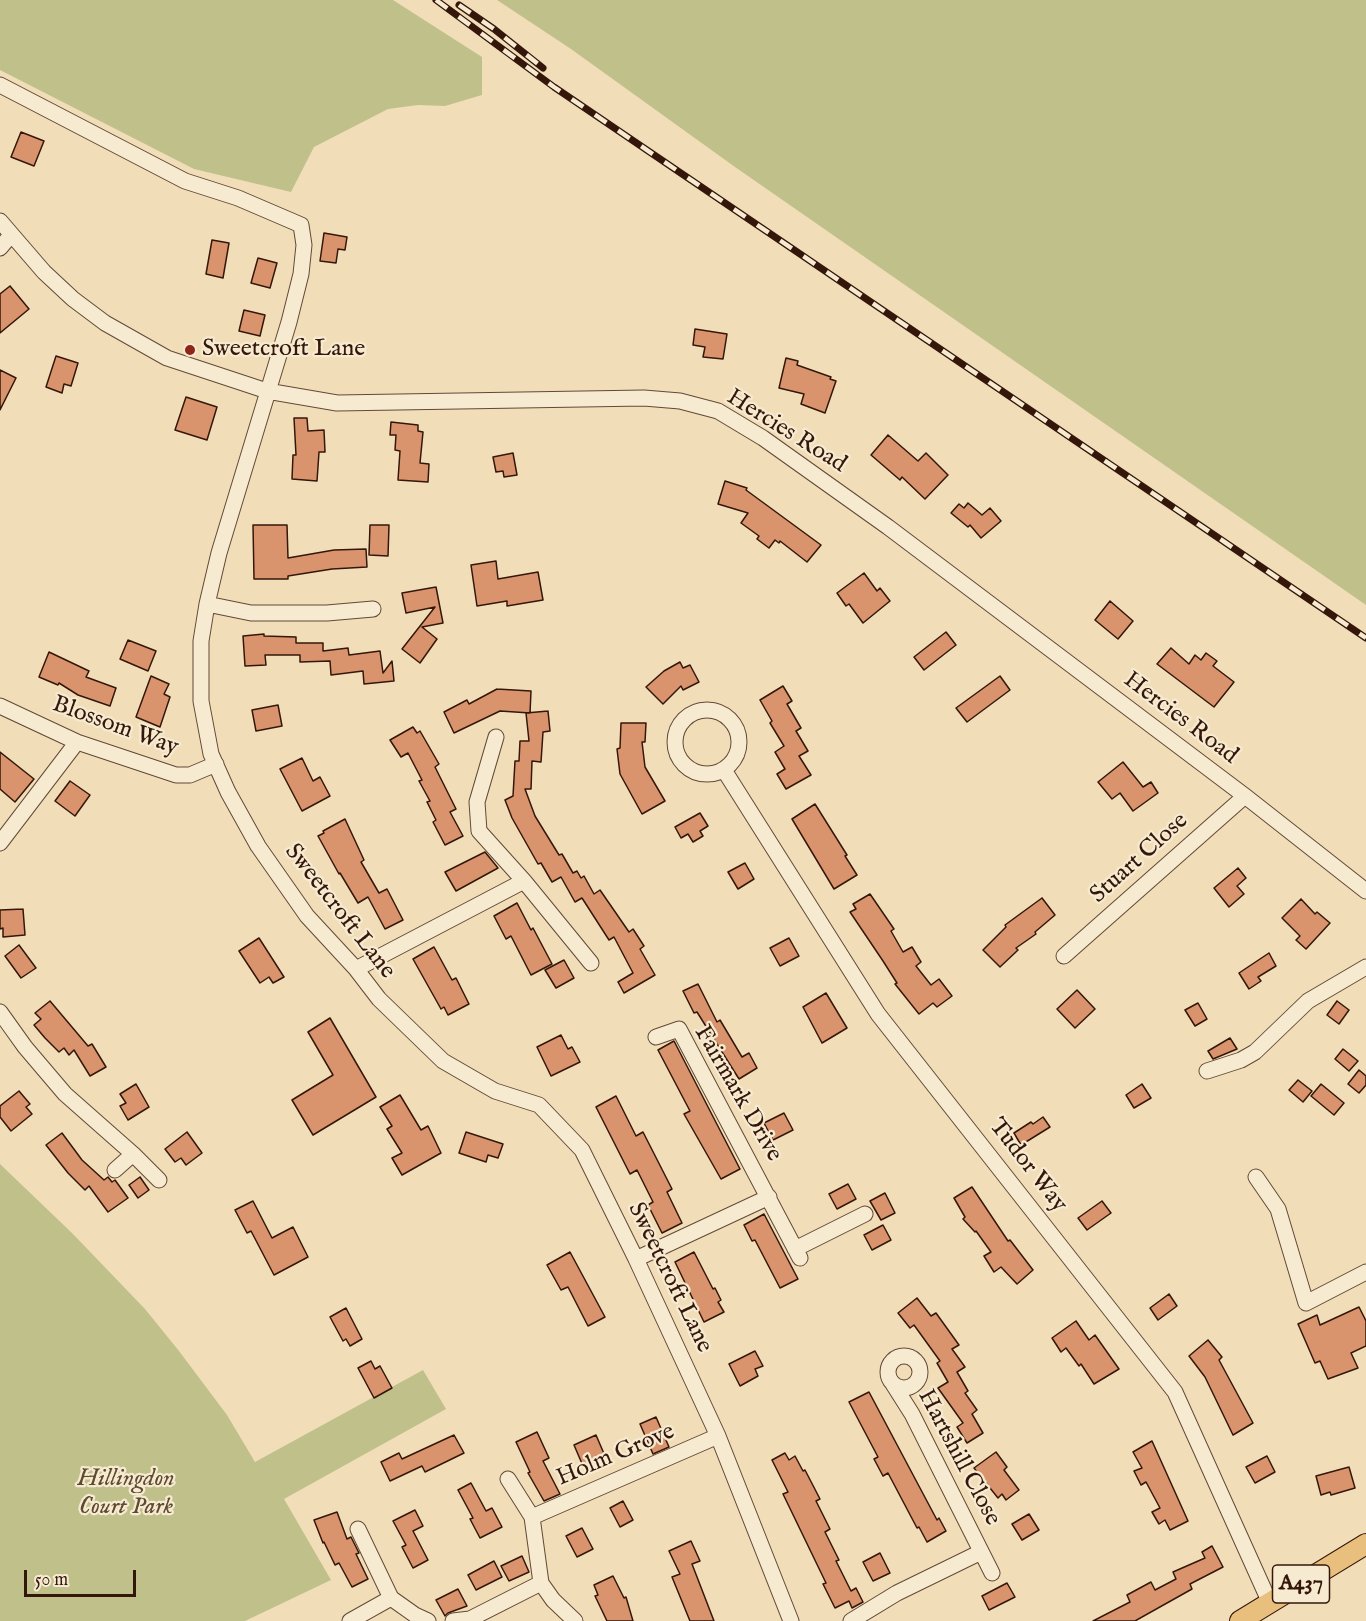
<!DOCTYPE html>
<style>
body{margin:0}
#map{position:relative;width:1366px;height:1621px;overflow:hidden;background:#f1deb8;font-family:"IM FELL English",serif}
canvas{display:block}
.scale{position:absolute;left:24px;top:1570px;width:112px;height:27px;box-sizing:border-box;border:3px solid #34170a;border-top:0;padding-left:8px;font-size:18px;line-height:21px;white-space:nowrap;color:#34170a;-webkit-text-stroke:4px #f6ead1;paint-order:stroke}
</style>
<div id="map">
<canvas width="1366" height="1621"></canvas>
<div class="scale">50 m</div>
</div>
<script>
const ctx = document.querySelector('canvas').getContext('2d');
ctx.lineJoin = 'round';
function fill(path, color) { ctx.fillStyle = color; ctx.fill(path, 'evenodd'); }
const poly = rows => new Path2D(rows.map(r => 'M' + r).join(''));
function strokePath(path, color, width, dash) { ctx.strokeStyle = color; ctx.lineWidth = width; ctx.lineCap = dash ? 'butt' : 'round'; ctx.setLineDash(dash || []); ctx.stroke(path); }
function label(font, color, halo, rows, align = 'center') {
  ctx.font = font + ' "IM FELL English",serif'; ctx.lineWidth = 4.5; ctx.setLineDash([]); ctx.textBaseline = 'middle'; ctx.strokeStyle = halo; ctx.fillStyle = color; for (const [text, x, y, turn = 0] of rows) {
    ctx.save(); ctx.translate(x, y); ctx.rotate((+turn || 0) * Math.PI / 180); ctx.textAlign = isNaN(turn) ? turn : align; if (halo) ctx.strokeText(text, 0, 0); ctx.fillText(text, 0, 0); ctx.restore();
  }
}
fill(poly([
 [0,0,393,0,482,57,482,95,445,106,418,105,388,109,314,147,291,192,194,169,0,70],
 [497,0,1366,0,1366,605,735,167,571,49],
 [0,1164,73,1234,145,1309,179,1351,227,1415,255,1462,423,1370,446,1409,284,1499,331,1580,245,1621,0,1621]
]), '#c0c08b');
const building = poly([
 [21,132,44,141,34,166,11,157,21,132],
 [324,233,347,237,345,250,338,249,336,263,320,261,324,233],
 [212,240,229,243,223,278,206,274,212,240],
 [258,258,277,263,270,288,251,283,258,258],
 [10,286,29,309,0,333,0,294,10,286],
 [244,310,265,315,260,336,239,331,244,310],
 [695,329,727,334,723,359,703,357,705,347,693,345,695,329],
 [56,356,78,363,71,386,64,384,62,393,46,387,56,356],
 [786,358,798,361,797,365,831,377,830,379,836,381,825,413,801,404,804,394,779,388,786,358],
 [0,370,16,378,0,410,0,370],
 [186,397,217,407,207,440,175,430,186,397],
 [294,418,307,418,308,431,324,430,325,452,319,452,317,481,292,479,293,455,296,455,294,418],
 [391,422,418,425,418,431,423,432,420,463,429,464,428,482,398,480,400,451,395,450,396,435,390,435,391,422],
 [888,435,918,461,926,453,948,475,925,499,902,477,900,480,871,455,888,435],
 [513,453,517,475,504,477,503,471,496,472,493,457,513,453],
 [725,481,747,488,746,490,821,545,807,562,780,541,779,543,775,540,769,548,757,539,759,536,741,523,748,513,718,504,725,481],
 [968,503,982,515,990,508,1001,521,981,538,970,525,968,527,951,513,959,504,964,508,968,503],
 [253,525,287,525,288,558,334,550,366,549,367,567,332,569,288,576,288,579,254,579,253,525],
 [370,525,389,525,388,556,369,555,370,525],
 [496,561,498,579,538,572,543,600,507,606,507,601,477,606,471,565,496,561],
 [864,573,877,591,880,588,890,601,863,623,849,604,846,606,837,593,864,573],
 [436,587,443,623,422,627,437,639,420,663,402,649,435,607,406,613,402,593,436,587],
 [1110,601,1133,621,1118,639,1095,620,1110,601],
 [946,632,956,645,924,670,914,657,946,632],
 [264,634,264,636,296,637,296,643,323,643,323,651,348,648,349,655,380,651,383,673,392,661,394,681,364,684,363,671,331,675,330,661,300,662,300,655,265,655,266,665,245,666,243,636,264,634],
 [128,640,156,651,148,671,120,659,128,640],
 [1171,648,1189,664,1195,655,1201,660,1206,653,1217,661,1213,666,1234,682,1214,707,1157,664,1171,648],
 [49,652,89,671,86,677,116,688,110,706,78,695,59,683,58,685,39,677,49,652],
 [680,662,683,668,690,665,699,682,683,690,681,686,663,704,646,687,664,671,680,662],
 [151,676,169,684,164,694,170,697,160,727,136,717,151,676],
 [1000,676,1010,690,967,722,956,708,1000,676],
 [783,686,792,701,787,704,801,728,796,731,808,751,799,756,811,775,786,789,777,774,785,769,775,752,784,746,770,723,772,721,760,700,783,686],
 [497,689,531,691,530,713,500,711,454,733,444,712,467,700,469,704,497,689],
 [278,705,282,726,256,731,252,710,278,705],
 [548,711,550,731,543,732,541,762,532,761,531,789,525,789,535,816,559,855,562,854,573,873,577,871,581,878,584,876,594,894,600,890,629,932,633,929,644,946,640,949,655,975,624,993,618,982,633,973,614,937,609,940,582,898,575,902,561,877,552,882,541,863,538,864,512,818,505,800,513,796,515,761,519,761,520,741,529,741,526,713,548,711],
 [621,723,646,723,645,742,642,742,645,767,665,801,642,814,620,774,617,749,620,748,621,723],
 [413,727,417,733,420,731,439,764,435,767,456,809,450,812,463,836,445,845,433,822,436,820,427,802,430,801,419,781,422,780,408,753,401,757,390,740,413,727],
 [0,752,34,779,15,802,0,789,0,752],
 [302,758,313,781,320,777,330,796,302,811,280,769,302,758],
 [1123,762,1143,787,1151,782,1158,793,1133,811,1120,793,1112,799,1098,782,1123,762],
 [70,781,90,795,75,816,55,801,70,781],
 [815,804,847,855,845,856,857,875,834,889,792,819,815,804],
 [700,813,708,826,700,831,703,836,693,842,688,834,681,838,675,827,700,813],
 [345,819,364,860,361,862,379,893,387,889,403,920,385,929,368,897,358,903,340,873,339,874,318,836,324,833,323,831,345,819],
 [485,852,498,868,456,891,445,872,485,852],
 [745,863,754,879,738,889,728,872,745,863],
 [1238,868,1246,878,1237,886,1244,894,1229,907,1214,888,1238,868],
 [870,894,894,929,891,931,903,952,912,947,921,962,916,966,931,985,939,979,952,996,937,1007,933,1003,919,1014,895,984,897,983,883,961,850,912,856,909,853,904,870,894],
 [1042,898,1055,915,1035,932,1036,934,1016,948,1018,950,1000,967,983,950,1006,927,1005,925,1042,898],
 [1301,899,1315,914,1317,912,1330,923,1306,949,1296,940,1300,936,1282,918,1301,899],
 [517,903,531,930,533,928,552,964,531,975,511,936,506,939,494,916,517,903],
 [23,909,25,935,3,937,3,928,0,929,0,910,23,909],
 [259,938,284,977,273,983,269,977,260,983,239,951,259,938],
 [789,938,799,956,780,966,770,948,789,938],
 [19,945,36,968,21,978,5,956,19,945],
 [434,947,452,980,456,978,469,1004,448,1015,444,1007,441,1009,413,959,434,947],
 [1269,953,1276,966,1258,977,1261,981,1249,989,1239,973,1269,953],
 [564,960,574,978,556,988,545,970,564,960],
 [698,984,717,1022,720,1020,742,1057,749,1053,757,1068,739,1079,697,1012,694,1013,683,991,698,984],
 [1077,990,1095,1009,1075,1028,1057,1009,1077,990],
 [826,993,847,1028,822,1043,803,1007,826,993],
 [50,1001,88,1046,92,1044,106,1067,90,1076,74,1050,69,1055,64,1048,59,1052,45,1038,34,1025,41,1019,35,1013,50,1001],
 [1337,1001,1349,1010,1339,1024,1327,1015,1337,1001],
 [1198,1003,1207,1019,1195,1026,1185,1010,1198,1003],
 [330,1018,376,1097,313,1135,292,1100,333,1075,308,1032,330,1018],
 [561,1035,568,1049,572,1047,580,1062,551,1076,537,1047,561,1035],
 [1230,1038,1237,1049,1213,1059,1208,1051,1230,1038],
 [674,1041,740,1169,721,1179,684,1114,690,1111,658,1050,674,1041],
 [1343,1049,1358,1061,1349,1071,1335,1059,1343,1049],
 [1359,1070,1366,1076,1366,1085,1359,1093,1348,1084,1359,1070],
 [1298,1080,1312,1091,1303,1102,1289,1090,1298,1080],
 [136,1084,149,1107,128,1120,120,1106,126,1103,120,1094,136,1084],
 [1142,1084,1151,1098,1134,1108,1126,1095,1142,1084],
 [1321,1084,1344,1103,1334,1115,1311,1096,1321,1084],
 [19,1091,30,1104,26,1107,32,1114,11,1131,0,1117,0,1106,19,1091],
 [400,1095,421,1130,428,1126,441,1153,402,1175,392,1158,402,1153,387,1129,392,1126,380,1107,400,1095],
 [616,1096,636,1136,643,1132,672,1189,667,1192,682,1223,662,1233,648,1205,653,1202,637,1170,630,1174,596,1107,616,1096],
 [784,1113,793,1130,773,1140,764,1123,784,1113],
 [1043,1117,1050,1127,1021,1145,1014,1133,1031,1122,1033,1124,1043,1117],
 [187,1132,202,1153,186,1165,181,1158,175,1162,165,1149,187,1132],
 [466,1132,503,1144,498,1158,488,1155,486,1162,459,1153,466,1132],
 [62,1133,82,1160,104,1180,108,1177,112,1182,115,1180,128,1198,108,1212,89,1186,85,1190,68,1173,46,1145,62,1133],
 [140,1177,149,1190,138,1198,129,1185,140,1177],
 [848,1184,856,1199,837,1209,829,1194,848,1184],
 [972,1187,1008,1241,1010,1240,1033,1270,1017,1284,1001,1267,994,1272,984,1256,991,1252,976,1231,975,1232,963,1219,965,1217,954,1198,972,1187],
 [885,1193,895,1213,881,1220,870,1201,885,1193],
 [253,1201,272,1238,293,1227,308,1257,274,1275,251,1231,247,1233,235,1210,253,1201],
 [1102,1201,1111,1213,1087,1230,1078,1218,1102,1201],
 [764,1214,798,1279,780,1288,755,1240,752,1241,744,1225,764,1214],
 [883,1225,891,1240,872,1250,864,1235,883,1225],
 [570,1252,605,1317,588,1326,568,1287,561,1290,547,1265,570,1252],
 [694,1252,713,1289,715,1288,721,1300,718,1302,724,1312,704,1322,675,1262,694,1252],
 [1169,1294,1177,1306,1158,1320,1150,1308,1169,1294],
 [917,1298,931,1316,936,1313,959,1345,952,1349,965,1367,957,1372,968,1391,965,1393,977,1410,972,1414,983,1433,967,1443,957,1427,963,1423,938,1388,948,1382,937,1363,940,1361,914,1325,910,1328,898,1313,917,1298],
 [1359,1307,1366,1321,1366,1346,1351,1353,1358,1368,1328,1379,1320,1361,1315,1363,1298,1324,1317,1315,1320,1325,1359,1307],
 [346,1308,362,1339,350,1346,346,1339,343,1341,330,1317,346,1308],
 [1076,1321,1089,1340,1095,1335,1119,1369,1094,1384,1081,1364,1079,1366,1066,1348,1061,1352,1052,1338,1076,1321],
 [1208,1340,1222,1357,1219,1360,1253,1423,1233,1435,1205,1377,1189,1356,1208,1340],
 [755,1351,763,1366,755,1369,758,1376,740,1386,729,1364,755,1351],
 [371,1361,375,1369,380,1366,392,1388,374,1398,358,1368,371,1361],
 [869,1392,937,1520,939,1518,946,1531,927,1542,919,1527,917,1528,888,1473,883,1476,874,1459,878,1457,849,1402,869,1392],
 [656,1417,669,1447,653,1454,640,1424,656,1417],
 [537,1432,549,1458,543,1461,560,1494,544,1501,528,1473,530,1472,516,1442,537,1432],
 [454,1435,464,1453,425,1472,422,1466,390,1481,381,1462,399,1453,402,1459,454,1435],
 [596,1435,605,1456,583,1466,574,1445,596,1435],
 [1152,1441,1188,1521,1170,1530,1165,1520,1159,1524,1152,1512,1160,1508,1146,1482,1141,1485,1134,1471,1142,1468,1133,1452,1152,1441],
 [996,1452,1007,1467,1004,1470,1019,1490,1006,1500,1002,1494,998,1498,974,1468,996,1452],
 [785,1453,789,1460,795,1456,803,1471,805,1470,820,1499,816,1501,830,1529,825,1532,839,1560,836,1561,851,1591,856,1588,863,1602,852,1608,849,1601,835,1608,823,1584,826,1583,783,1494,788,1492,772,1460,785,1453],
 [1267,1456,1275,1472,1255,1483,1246,1467,1267,1456],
 [1349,1467,1355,1488,1331,1495,1330,1492,1321,1495,1316,1476,1349,1467],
 [471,1483,486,1511,492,1508,502,1527,480,1538,470,1519,473,1518,458,1490,471,1483],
 [623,1501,633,1520,620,1527,610,1508,623,1501],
 [415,1510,423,1526,413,1531,428,1560,413,1568,402,1547,406,1545,393,1521,415,1510],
 [337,1512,347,1539,351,1537,359,1553,356,1554,368,1579,352,1587,339,1563,335,1565,324,1542,323,1543,314,1520,337,1512],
 [1029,1514,1039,1530,1022,1540,1012,1524,1029,1514],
 [582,1528,593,1549,577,1557,566,1536,582,1528],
 [691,1541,700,1561,692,1564,714,1621,690,1621,672,1577,680,1574,669,1551,691,1541],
 [1212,1546,1223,1567,1190,1584,1192,1589,1135,1621,1093,1621,1130,1602,1127,1595,1151,1582,1155,1590,1176,1579,1173,1572,1205,1558,1202,1552,1212,1546],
 [880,1553,890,1573,873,1581,863,1562,880,1553],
 [522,1556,529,1572,509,1581,501,1566,522,1556],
 [494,1561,502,1577,476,1590,468,1575,494,1561],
 [613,1576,624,1598,626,1597,633,1621,607,1621,595,1596,598,1595,594,1585,613,1576],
 [1007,1583,1015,1597,989,1610,982,1596,1007,1583],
 [458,1589,467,1606,448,1613,445,1616,436,1600,458,1589]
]);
fill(building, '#da946d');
strokePath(building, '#34170a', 1.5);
const minor = poly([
 [0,85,185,181,238,198,301,225,304,245,301,274,289,322,219,553,207,604,201,641,201,701,211,754,228,792,258,846,307,916,356,969,379,999,443,1061,495,1091,539,1105,582,1150,636,1259,718,1436,791,1621],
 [0,221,44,272,73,299,105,323,167,358,267,391,337,403,644,398,680,401,718,411,763,438,888,527,1245,796,1366,891],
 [0,248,11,235],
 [207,604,251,613,327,613,373,609],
 [0,706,77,742,176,775,190,775,216,764],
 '675 742a32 32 0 1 1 64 0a32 32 0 1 1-64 0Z',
 [496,737,477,802,479,831,524,881,591,963],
 [724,770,878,1014,1175,1392,1270,1603],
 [0,843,77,742],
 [1064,956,1245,796],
 [356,969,524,881],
 [0,1012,25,1047,65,1094,133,1154,159,1180],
 [656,1037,679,1029,800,1258],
 [1207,1071,1241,1060,1255,1052,1308,1001,1366,967],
 [115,1170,133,1154],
 [1256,1177,1278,1209,1306,1303,1366,1272],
 [795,1249,865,1214],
 [636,1259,769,1197],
 '888 1372a16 16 0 1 1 32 0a16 16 0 1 1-32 0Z',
 [893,1384,912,1414,992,1573],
 [508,1479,532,1517],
 [358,1529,391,1598],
 [541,1583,553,1600,575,1621],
 [350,1621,391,1598,415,1615,428,1621],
 [453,1621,470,1619,541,1583,532,1517,718,1436],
 [851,1621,897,1593,981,1552]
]);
const major = poly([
 [1240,1621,1366,1544]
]);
strokePath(minor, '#634936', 17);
strokePath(major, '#34170a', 22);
strokePath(minor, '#f6ead1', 15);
strokePath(major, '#e8bf7c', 20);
const rail = poly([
 [436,0,554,87,1366,638],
 [459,5,494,29,543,68]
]);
strokePath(rail, '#34170a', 7);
strokePath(rail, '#f6ead1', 4.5, [14]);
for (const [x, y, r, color] of [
 [190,350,6,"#8f2418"]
]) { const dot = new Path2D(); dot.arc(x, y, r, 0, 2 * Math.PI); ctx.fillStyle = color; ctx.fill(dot); strokePath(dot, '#f6ead1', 2); }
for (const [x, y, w] of [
 [1301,1584,57]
]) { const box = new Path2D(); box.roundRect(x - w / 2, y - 19, w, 38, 4.5); ctx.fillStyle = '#f6ead1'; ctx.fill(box); strokePath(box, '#34170a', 1.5); }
label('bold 22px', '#34170a', null, [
 ["A437",1301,1584]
]);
label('24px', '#34170a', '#f6ead1', [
 ["Sweetcroft Lane",202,350]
], 'left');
label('24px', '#34170a', '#f6ead1', [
 ["Hercies Road",786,432,32],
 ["Hercies Road",1180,719,37],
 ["Blossom Way",115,727,20],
 ["Stuart Close",1140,859,-42],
 ["Sweetcroft Lane",339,912,52],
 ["Fairmark Drive",737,1094,60],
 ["Tudor Way",1027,1166,52],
 ["Sweetcroft Lane",669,1278,64],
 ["Holm Grove",616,1456,-23],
 ["Hartshill Close",958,1458,62]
]);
label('italic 24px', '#5e4a31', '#f6ead1', [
 ["Hillingdon",126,1480],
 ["Court Park",126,1508]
]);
</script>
